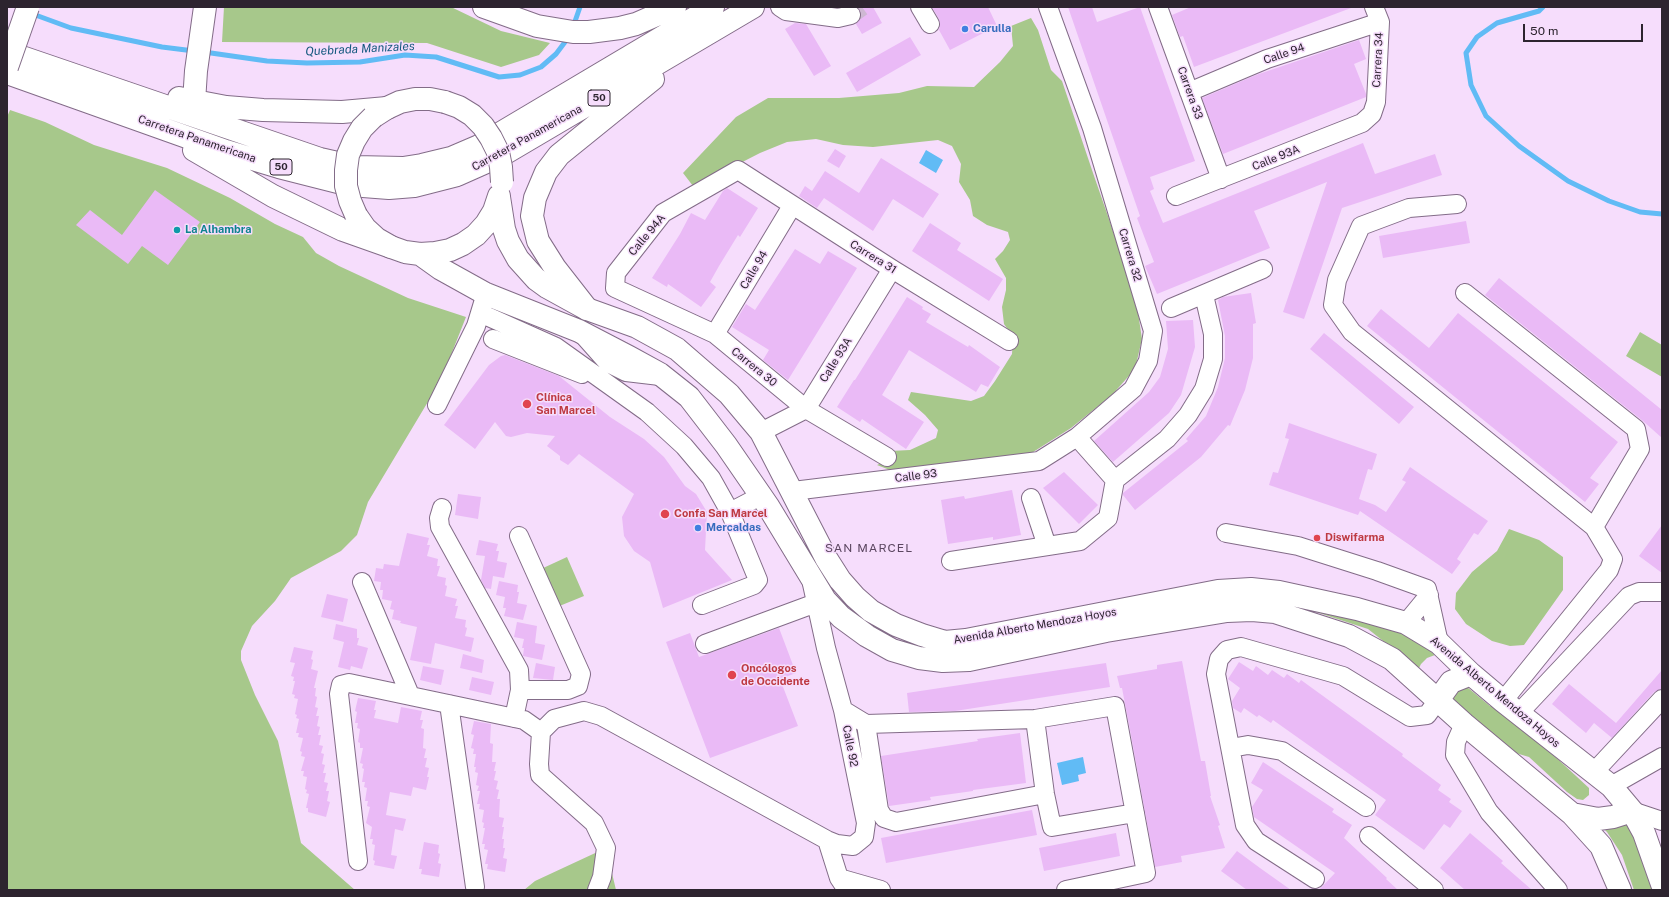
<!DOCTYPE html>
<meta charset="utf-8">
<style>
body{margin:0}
#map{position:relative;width:1669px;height:897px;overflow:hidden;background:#f6ddfc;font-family:"Public Sans",sans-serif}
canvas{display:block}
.frame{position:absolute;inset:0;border:8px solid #2d242f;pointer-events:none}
.scale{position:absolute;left:1523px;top:24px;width:120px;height:18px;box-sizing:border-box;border:2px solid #2d242f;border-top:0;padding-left:5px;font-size:12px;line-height:14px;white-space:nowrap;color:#2d242f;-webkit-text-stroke:3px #f6ddfc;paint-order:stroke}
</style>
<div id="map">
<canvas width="1669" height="897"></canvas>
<div class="frame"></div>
<div class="scale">50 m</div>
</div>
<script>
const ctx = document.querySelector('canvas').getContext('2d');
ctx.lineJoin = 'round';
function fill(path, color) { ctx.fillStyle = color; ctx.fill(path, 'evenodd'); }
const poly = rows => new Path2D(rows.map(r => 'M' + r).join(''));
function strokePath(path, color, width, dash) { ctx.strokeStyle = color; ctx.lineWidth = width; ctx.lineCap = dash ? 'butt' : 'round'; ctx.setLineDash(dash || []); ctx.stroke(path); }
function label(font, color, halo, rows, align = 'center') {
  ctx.font = font + ' "Public Sans",sans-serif'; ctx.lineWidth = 3; ctx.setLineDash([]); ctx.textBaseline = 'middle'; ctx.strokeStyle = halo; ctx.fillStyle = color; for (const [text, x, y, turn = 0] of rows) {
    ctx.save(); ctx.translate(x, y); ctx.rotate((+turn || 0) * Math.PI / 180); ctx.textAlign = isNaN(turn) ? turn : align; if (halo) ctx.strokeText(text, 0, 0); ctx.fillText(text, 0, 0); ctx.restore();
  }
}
fill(poly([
 [224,7,451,7,501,31,550,43,539,55,501,67,427,43,222,42],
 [1031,18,1038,30,1051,70,1062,81,1093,173,1110,222,1137,306,1142,339,1135,369,1112,395,1071,428,1030,454,900,474,877,465,892,458,890,451,910,450,936,438,938,430,925,415,908,400,911,392,971,401,984,396,995,381,1012,354,1013,337,1004,324,1002,307,1006,290,1006,278,995,259,1003,251,1010,240,1008,232,987,225,973,216,970,200,959,182,961,164,952,146,938,140,873,147,843,145,816,139,787,142,760,153,719,174,693,186,683,173,736,117,768,98,839,98,899,93,927,86,974,87,1000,62,1013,46,1011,26],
 [10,110,45,122,94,145,167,168,230,198,275,224,303,237,316,253,339,266,408,298,466,317,445,370,435,390,368,502,357,535,341,551,291,578,275,601,252,626,241,651,241,660,255,695,278,741,301,843,355,890,7,890,7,117],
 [1640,332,1662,345,1662,377,1626,356],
 [1509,529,1539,540,1563,557,1563,590,1524,645,1510,646,1492,641,1466,624,1455,609,1456,593,1472,572,1497,551],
 [567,557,584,596,557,607,541,569],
 [1275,601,1347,613,1415,638,1435,655,1427,658,1421,664,1417,672,1397,652,1368,629,1316,612],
 [1461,682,1490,706,1499,707,1536,739,1589,788,1589,795,1583,800,1577,799,1567,792,1529,757,1509,751,1448,698],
 [1628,815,1648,866,1652,890,1634,890,1622,855,1607,832,1598,823],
 [606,848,616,890,524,890,535,881]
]), '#a7c88b');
fill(poly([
 [926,150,943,160,936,173,919,163],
 [1083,757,1086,773,1078,775,1079,781,1062,785,1057,763]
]), '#61bbf5');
strokePath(poly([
 [1543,7,1539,11,1497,23,1477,37,1466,53,1471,85,1486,116,1519,146,1568,181,1609,201,1640,212,1662,214],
 [30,13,71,28,162,47,194,51],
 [573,27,580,7],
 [204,52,267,61,307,63,360,62,405,55,436,57,499,77,520,75,541,67,556,54,568,38]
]), '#61bbf5', 5);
fill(poly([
 [857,7,873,7,882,23,862,34,856,24,861,18,861,12],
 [932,7,988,7,997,26,950,50,939,30,940,24,939,19],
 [1068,7,1092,7,1097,22,1140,7,1195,161,1150,177,1154,189,1150,191,1163,223,1363,143,1375,174,1435,154,1442,175,1342,208,1304,319,1283,312,1327,182,1254,211,1270,248,1157,294,1145,266,1154,262,1137,218,1140,216],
 [1191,7,1351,7,1351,8,1194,67,1183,36,1180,37,1172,15],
 [795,23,806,24,831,66,814,76,785,29],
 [910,37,921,55,857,92,846,73],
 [1359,40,1366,59,1354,64,1366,94,1366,97,1223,154,1202,98,1256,75],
 [835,149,846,156,839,168,827,161],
 [881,158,939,194,923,218,893,199,873,231,824,198,817,208,799,196,805,186,812,191,825,171,859,193],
 [727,188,758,208,740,237,738,235,719,266,710,282,716,287,701,307,668,284,667,287,652,278,680,234,691,213,705,220,723,191],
 [155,190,200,222,168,265,142,246,128,264,76,225,90,210,122,235],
 [1466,221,1470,243,1383,258,1379,236],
 [930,223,961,243,957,250,1003,279,989,301,912,251],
 [795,249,820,264,828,251,857,268,788,380,763,360,769,350,732,327,746,304,755,310],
 [1499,278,1662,410,1662,438,1643,421,1485,295],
 [1251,293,1256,323,1253,324,1253,358,1245,390,1230,426,1228,425,1201,457,1135,510,1123,495,1123,493,1188,441,1186,439,1206,416,1218,387,1225,358,1225,336,1218,300,1223,297],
 [907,297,923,307,922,309,931,314,926,322,968,347,969,345,1000,367,988,387,981,384,976,392,909,350,882,395,924,422,906,449,862,419,860,422,837,407,854,380,855,380],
 [1381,309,1429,348,1458,313,1618,442,1590,478,1599,484,1585,502,1367,326],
 [1193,320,1195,347,1181,395,1169,413,1113,462,1094,441,1149,392,1160,377,1168,349,1166,321],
 [1324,333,1414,407,1399,424,1310,349],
 [505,355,559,376,610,417,644,439,664,457,685,486,696,494,707,512,705,550,732,580,663,608,650,562,634,551,624,536,622,517,634,494,579,454,568,465,560,460,560,456,547,446,555,436,527,433,511,437,506,436,495,422,475,449,444,425,489,365,501,356],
 [1289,423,1377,454,1372,470,1368,469,1359,499,1375,505,1386,512,1406,482,1402,480,1410,467,1488,521,1478,535,1474,533,1457,559,1461,562,1452,574,1360,511,1358,515,1269,485,1273,472,1278,473,1289,439,1285,438],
 [1064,472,1098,505,1079,524,1043,488],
 [1012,490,1021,535,993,540,993,537,948,544,941,500,964,496,965,499],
 [458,494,481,497,478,519,455,515],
 [1662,525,1662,573,1639,556],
 [407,533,429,538,427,545,430,545,427,556,438,559,437,566,440,566,437,576,446,578,445,585,447,586,445,596,457,599,455,606,458,606,455,618,466,620,465,627,467,628,465,636,474,638,471,652,435,643,431,664,410,660,417,627,400,623,401,621,392,619,394,610,390,609,392,601,382,599,383,590,380,590,381,582,374,581,376,568,383,569,384,564,399,566],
 [479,540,498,544,496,551,499,551,497,561,507,563,504,578,493,576,491,589,485,588,481,580,485,556,476,555],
 [499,581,518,585,517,592,519,592,517,603,527,605,523,620,504,616,506,608,503,608,505,597,496,595],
 [327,594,348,599,343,622,321,617],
 [517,622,537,626,535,643,545,645,542,660,523,656,524,648,522,648,524,639,514,637],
 [336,624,357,629,357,638,359,638,357,645,368,648,362,669,351,666,350,670,338,667,344,642,333,639],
 [779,628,796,673,780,679,798,726,710,758,666,642,690,633,699,657],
 [294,647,313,651,311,659,313,660,311,669,318,671,314,688,316,688,315,696,317,697,315,707,318,708,316,716,319,716,317,726,320,727,318,735,321,735,319,745,323,746,321,753,324,754,322,764,325,765,323,773,326,773,324,782,328,783,326,791,329,791,327,801,330,802,326,817,308,812,308,808,306,808,309,794,306,793,307,790,305,789,307,777,303,776,304,771,301,771,305,757,301,756,302,752,300,751,303,738,298,737,299,733,296,733,299,719,296,718,297,715,295,714,298,699,294,698,295,695,292,694,295,681,293,681,294,677,291,676,295,663,290,662],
 [463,654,484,660,482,673,460,668],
 [1182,661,1201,761,1205,761,1211,796,1210,796,1220,825,1218,826,1225,848,1181,856,1182,862,1155,867,1130,730,1122,688,1120,688,1117,676,1157,669,1157,665],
 [1239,662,1253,671,1256,666,1268,675,1272,670,1284,678,1287,674,1299,683,1301,680,1403,754,1402,756,1441,785,1438,790,1451,799,1449,802,1462,811,1450,828,1444,824,1424,850,1375,815,1386,800,1273,720,1271,723,1259,715,1257,717,1244,708,1241,713,1233,708,1232,701,1240,688,1228,679],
 [536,663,555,667,553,680,533,678],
 [1106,663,1110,687,955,711,909,712,907,693],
 [423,666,444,670,441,685,420,680],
 [1662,670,1662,689,1654,692,1612,738,1594,723,1586,733,1552,704,1569,684,1616,723],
 [472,677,494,682,491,695,469,690],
 [358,698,376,701,374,710,376,710,374,718,398,723,401,707,422,711,420,720,423,720,421,728,424,729,423,748,426,749,424,758,427,758,425,767,429,768,427,777,429,777,426,790,413,787,411,796,390,792,386,815,406,819,403,831,395,829,391,855,397,856,394,869,374,865,375,861,373,860,375,845,372,844,373,839,370,839,372,827,366,823,370,807,367,806,368,801,365,801,367,788,364,787,365,782,362,782,364,769,362,768,363,764,360,763,363,748,360,748,360,743,358,742,360,729,357,728,358,723,355,723,357,712,355,711],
 [474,721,491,724,490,743,493,744,492,762,496,762,494,771,496,771,494,780,498,781,496,789,499,790,497,799,500,799,499,817,504,818,502,827,504,827,502,839,504,839,503,848,505,848,503,858,507,859,505,872,487,869,488,864,485,864,488,850,484,849,485,844,482,844,485,828,483,828,484,823,482,822,484,810,479,809,480,804,477,804,480,791,477,791,479,786,476,785,478,773,475,772,476,767,474,767,476,754,473,754,474,749,471,748,474,735,471,734],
 [1020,733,1026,783,973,790,973,791,930,797,931,800,889,806,881,756,978,741,977,739],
 [1263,762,1334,809,1332,812,1352,825,1344,838,1387,878,1386,879,1398,890,1319,890,1335,873,1254,817,1252,807,1263,790,1251,783],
 [1032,810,1037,835,886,863,881,838],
 [1116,833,1120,856,1044,871,1039,848],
 [1470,833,1503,861,1501,863,1532,890,1465,890,1440,868],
 [424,842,439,845,438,853,440,854,438,863,441,864,439,877,421,874,422,869,419,869],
 [1237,851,1260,868,1291,890,1247,890,1221,871]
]), '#eabaf6');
strokePath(poly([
 [851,15,862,7]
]), '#ceb8d3', 18, [18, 9]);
const minor = poly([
 [780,7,786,11,838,18,851,15],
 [920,7,930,24],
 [1158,7,1221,179],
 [1189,92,1267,59,1380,22],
 [1176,196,1362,123,1372,114,1376,102,1380,22,1374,7],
 [1457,204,1409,208,1361,226,1337,280,1333,305,1352,332,1594,527,1613,559,1609,570,1503,701],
 [1465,293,1636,429,1640,449,1594,527],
 [1171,308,1263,269],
 [480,313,556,347,647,412,684,446,711,478,730,512,758,580,754,585,702,605],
 [715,334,792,206],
 [584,336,608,363,626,372,660,376],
 [493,339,582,374],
 [437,405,476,326,483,303],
 [761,432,806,409,892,269],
 [1077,437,1115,480],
 [887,457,806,409,715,334,615,288,616,273,663,213,738,170,892,269,1009,341],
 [793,491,1039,461,1077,437,1133,389,1148,361,1153,331,1092,128,1048,7],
 [1031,498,1047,546],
 [442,508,439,518,440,527,519,670,520,690,514,718],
 [730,512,751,501],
 [1226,533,1298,546,1377,571,1427,589,1439,643],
 [519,536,581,674,578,686,568,690,520,690],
 [951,561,1080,541,1108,518,1115,480,1167,439,1188,415,1204,389,1213,359,1213,334,1204,295],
 [362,582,410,695],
 [1406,623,1429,595],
 [705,644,816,603],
 [449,704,475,887],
 [843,710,866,724,1035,719,1115,706,1146,873,1066,890],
 [1519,713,1629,596,1639,592,1662,592],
 [1035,719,1045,794,1052,827,1135,813],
 [866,724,879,810,884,818,896,822,1045,794],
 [1464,724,1456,742,1455,755,1489,812,1558,890],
 [1231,748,1248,745,1282,751,1366,807],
 [1594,772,1662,699],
 [1611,786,1662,757],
 [1632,811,1662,821],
 [1369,836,1434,890],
 [827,840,839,878,847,890],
 [358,861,339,694,341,685,349,683,524,720,541,732],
 [839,878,881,890],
 [1315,879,1256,841,1245,825,1216,674,1219,659,1227,650,1241,647,1343,676,1410,717,1427,715,1438,700],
 [597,890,602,877,606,848,594,823,540,775,539,764,541,732,554,719,584,711,601,716,827,840,837,844,853,846,864,837,866,823,843,710,826,648,812,584]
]);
const major = poly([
 [373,117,387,108,400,102,415,99,430,99,445,102],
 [499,197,504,229,508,241,518,259,536,279,547,287,587,309,637,327,677,349,729,394,761,432,826,558,840,580,855,597,871,611,896,625,922,635,945,642,966,640,1218,591,1251,589,1279,592,1357,609,1406,623,1439,643,1471,674,1503,701,1611,786,1632,811,1644,833,1662,884],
 [356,215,365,228,377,239,391,247,405,252,420,254,435,253,450,250,463,244,476,235,486,224,494,211,499,196],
 [420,254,441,269,486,294,579,331,629,357,660,374,689,397,726,445,768,506,825,600,841,617,867,636,892,650,919,658,943,661,969,660,1106,631,1227,611,1252,610,1275,612,1349,636,1392,659,1464,724,1572,814,1601,846,1620,890],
 [1438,700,1451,682,1471,674],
 [1572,814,1598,819,1613,817,1632,811]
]);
const highway = poly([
 [484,7,537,26,573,32,589,32,620,28,636,24,675,7],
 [7,52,320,159,355,167,403,168,422,165,451,158,479,146,713,7],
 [7,73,226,151,279,167,350,185,389,188,414,186,457,175,502,155,753,7],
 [179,98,226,107,263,110,342,112,387,108],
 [194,102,196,71,205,7],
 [194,150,273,196,343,230,391,247],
 [587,309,555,268,538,241,532,216,535,198,546,172,559,155,653,79]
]);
strokePath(minor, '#836c88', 20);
strokePath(major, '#836c88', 24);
strokePath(highway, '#836c88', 24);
strokePath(minor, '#fff', 18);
strokePath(major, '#fff', 22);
strokePath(highway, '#fff', 22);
const majorBridge = poly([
 [445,102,459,107,472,115,483,126,491,138,498,152,501,167,502,182],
 [356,215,350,201,346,186,346,170,348,155,354,141,362,128,373,117]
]);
const highwayBridge = poly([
 [7,67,28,7]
]);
strokePath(majorBridge, '#836c88', 24, []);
strokePath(highwayBridge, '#836c88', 24, []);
strokePath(majorBridge, '#fff', 22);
strokePath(highwayBridge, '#fff', 22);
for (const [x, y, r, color] of [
 [965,29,4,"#3f7fe0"],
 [177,230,4,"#0f9aa8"],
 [527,404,5,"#e0444e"],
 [665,514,5,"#e0444e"],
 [698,528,4,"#3f7fe0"],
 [1317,538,4,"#e0444e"],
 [732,675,5,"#e0444e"]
]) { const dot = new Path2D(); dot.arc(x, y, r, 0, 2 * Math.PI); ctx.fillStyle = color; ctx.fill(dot); strokePath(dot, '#f6ddfc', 1.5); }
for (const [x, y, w] of [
 [599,98,22],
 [281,167,22]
]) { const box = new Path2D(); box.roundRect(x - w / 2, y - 8, w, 16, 3); ctx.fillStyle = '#f6ddfc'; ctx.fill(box); strokePath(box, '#2d242f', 1); }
label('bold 10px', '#2d242f', null, [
 ["50",599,98],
 ["50",281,167]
]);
label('bold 11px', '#366cbe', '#f6ddfc', [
 ["Carulla",973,29],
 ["Mercaldas",706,528]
], 'left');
label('11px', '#2d242f', '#f6ddfc', [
 ["Calle 94",1284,54,-19],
 ["Carrera 34",1378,60,-87],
 ["Carrera 33",1190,93,70],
 ["Carretera Panamericana",527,138,-29],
 ["Carretera Panamericana",197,139,19],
 ["Calle 93A",1276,158,-22],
 ["Calle 94A",647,235,-50],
 ["Carrera 32",1130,255,73],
 ["Carrera 31",873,257,32],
 ["Calle 94",754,270,-59],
 ["Calle 93A",836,360,-58],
 ["Carrera 30",754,367,39],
 ["Calle 93",916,476,-7],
 ["Avenida Alberto Mendoza Hoyos",1035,626,-10],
 ["Avenida Alberto Mendoza Hoyos",1495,692,40],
 ["Calle 92",850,746,79]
]);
label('bold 11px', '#0d838f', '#f6ddfc', [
 ["La Alhambra",185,230]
], 'left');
label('bold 11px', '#be3a42', '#f6ddfc', [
 ["Clínica",536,398],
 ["San Marcel",536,411],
 ["Confa San Marcel",674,514],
 ["Diswifarma",1325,538],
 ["Oncólogos",741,669],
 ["de Occidente",741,682]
], 'left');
label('italic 12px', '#13587e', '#f6ddfc', [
 ["Quebrada Manizales",360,49,-3]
]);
ctx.letterSpacing = '1px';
label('12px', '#5c4761', '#f6ddfc', [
 ["SAN MARCEL",869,548]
]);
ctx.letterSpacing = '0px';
</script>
